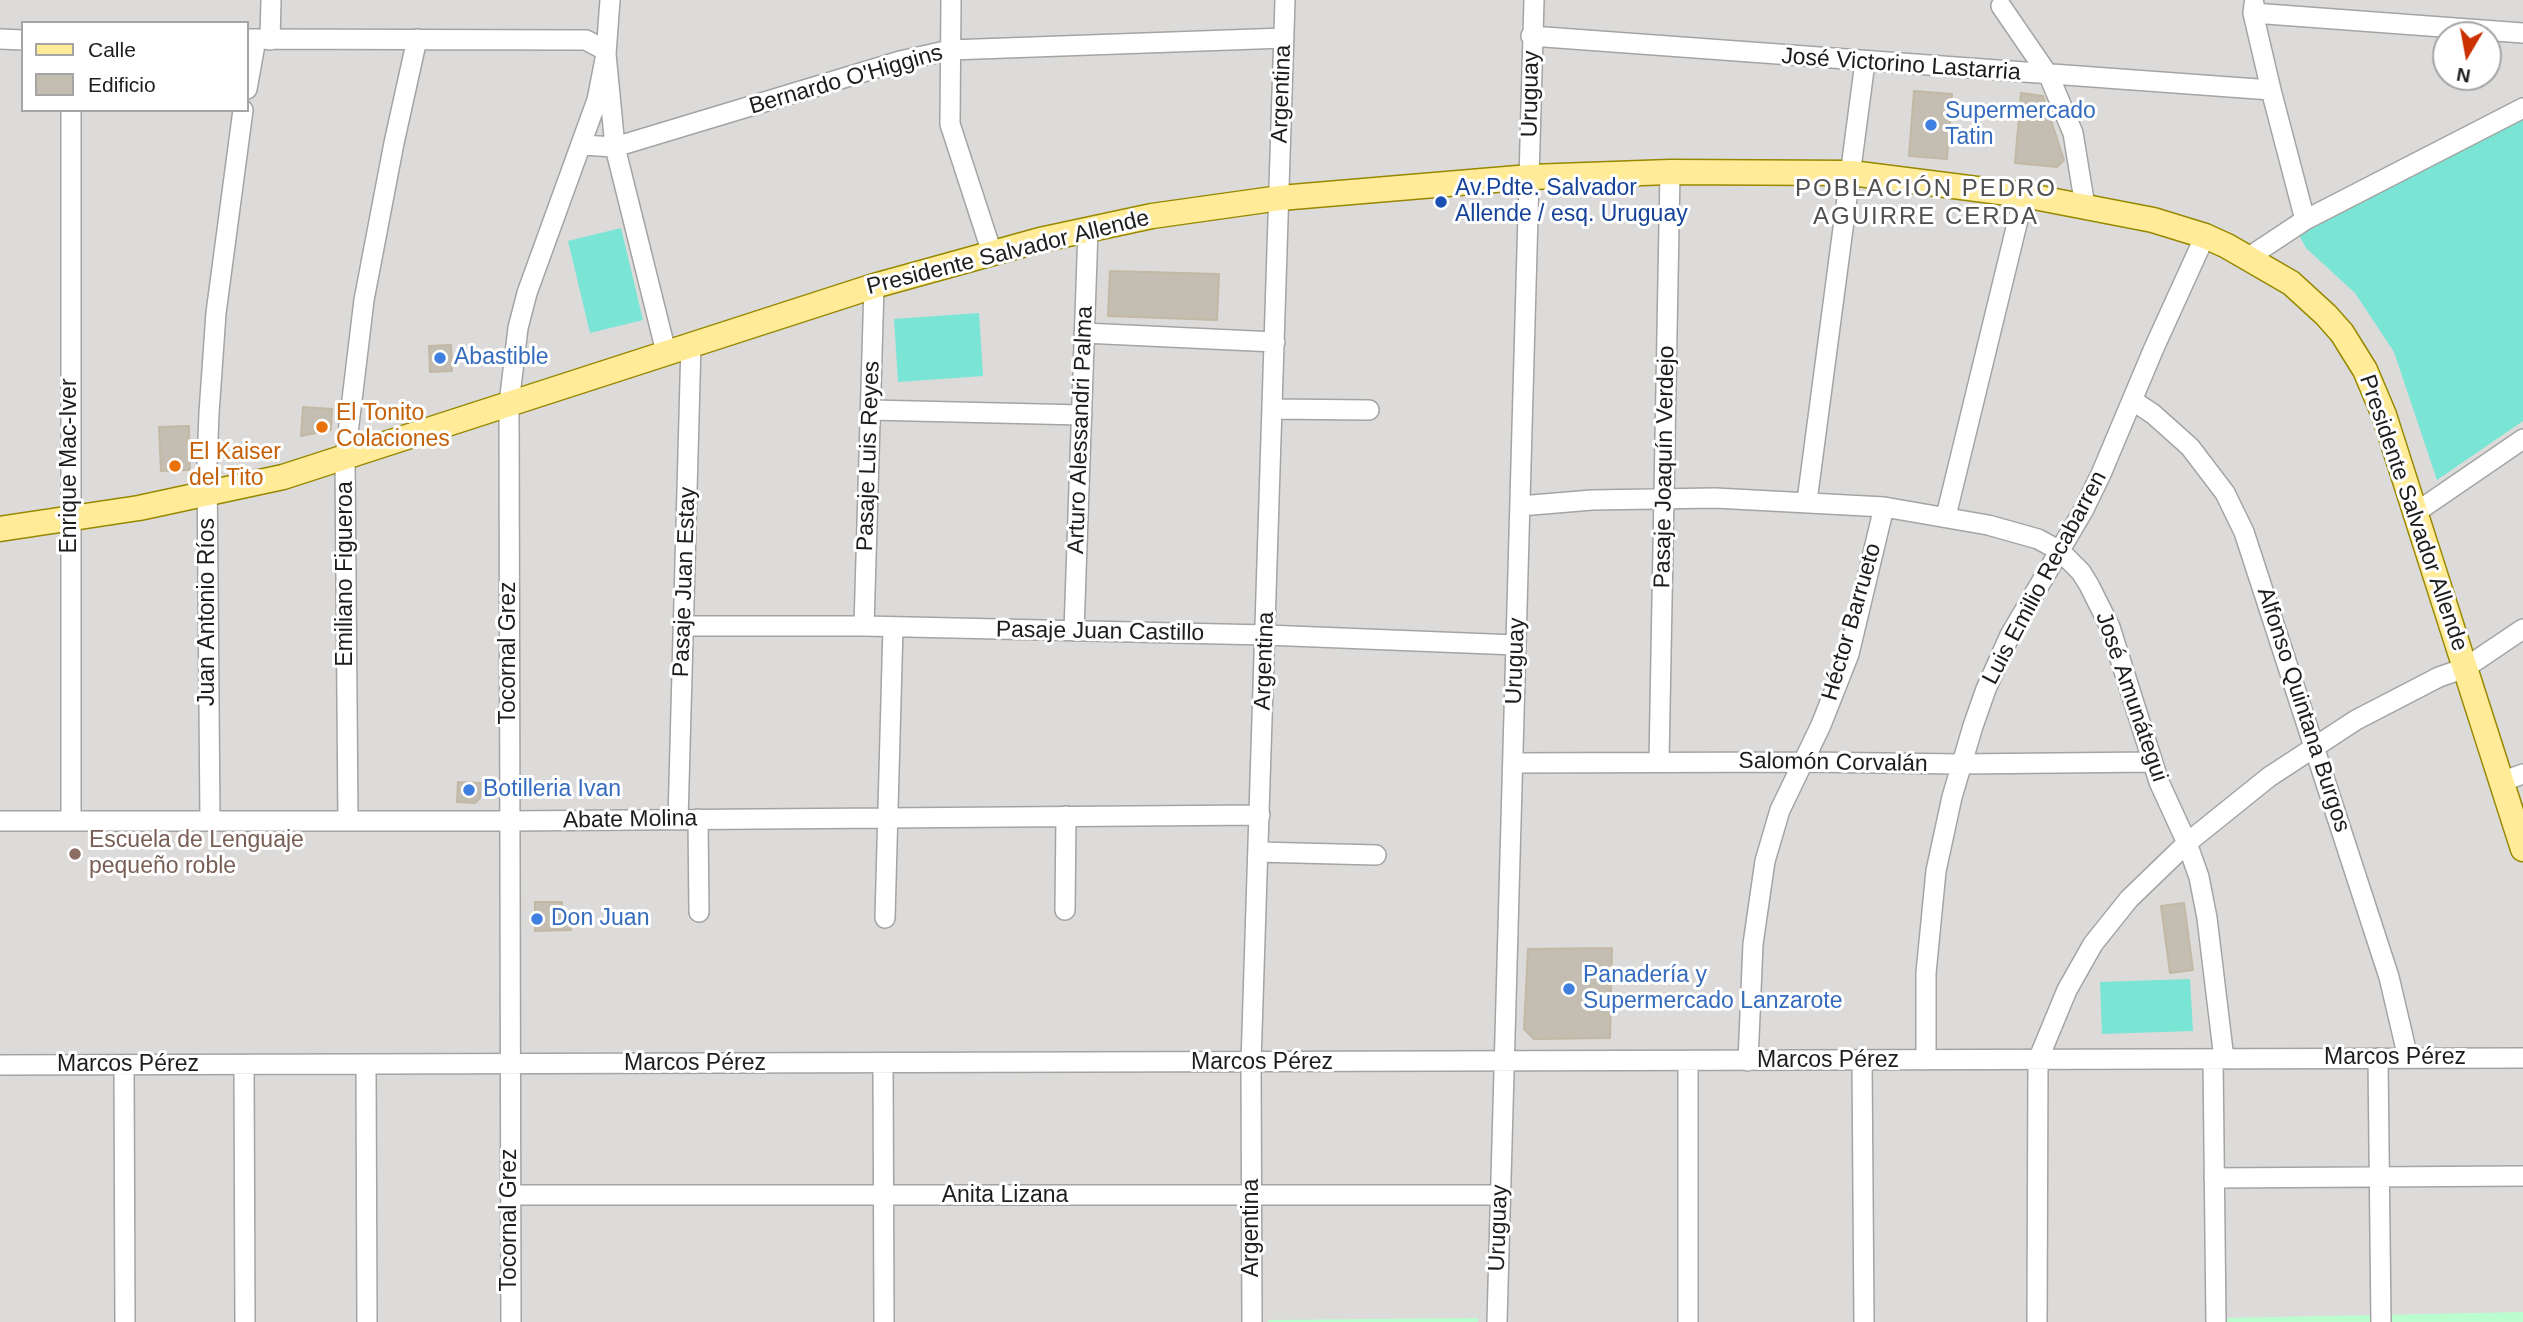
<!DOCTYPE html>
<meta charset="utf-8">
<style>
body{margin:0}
#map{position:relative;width:2523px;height:1322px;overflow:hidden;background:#efeee2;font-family:Arial,sans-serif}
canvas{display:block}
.legend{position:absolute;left:21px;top:21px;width:228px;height:91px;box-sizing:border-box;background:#fff;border:2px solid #a5a5a5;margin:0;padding:9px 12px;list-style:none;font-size:21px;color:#1d1d1d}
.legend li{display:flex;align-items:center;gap:14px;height:35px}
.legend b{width:35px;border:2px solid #a5a5a5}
.north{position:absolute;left:2432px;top:21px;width:70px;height:70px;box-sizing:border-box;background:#fff;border:2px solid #a5a5a5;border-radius:50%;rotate:190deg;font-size:19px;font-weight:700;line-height:28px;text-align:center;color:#1d1d1d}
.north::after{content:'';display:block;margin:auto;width:24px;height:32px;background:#cb3000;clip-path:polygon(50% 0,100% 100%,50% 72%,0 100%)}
</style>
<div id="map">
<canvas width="2523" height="1322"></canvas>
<ul class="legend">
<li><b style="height:9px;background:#ffeb98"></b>Calle</li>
<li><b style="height:19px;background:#c4beb2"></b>Edificio</li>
</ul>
<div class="north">N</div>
</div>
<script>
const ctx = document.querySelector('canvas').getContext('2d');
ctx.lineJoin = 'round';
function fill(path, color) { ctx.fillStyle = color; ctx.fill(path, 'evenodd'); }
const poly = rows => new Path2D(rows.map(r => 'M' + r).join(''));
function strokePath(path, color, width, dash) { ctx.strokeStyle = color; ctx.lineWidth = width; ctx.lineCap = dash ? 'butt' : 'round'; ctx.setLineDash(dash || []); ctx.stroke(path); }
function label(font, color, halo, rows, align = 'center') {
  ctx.font = font + ' Arial,sans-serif'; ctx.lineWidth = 6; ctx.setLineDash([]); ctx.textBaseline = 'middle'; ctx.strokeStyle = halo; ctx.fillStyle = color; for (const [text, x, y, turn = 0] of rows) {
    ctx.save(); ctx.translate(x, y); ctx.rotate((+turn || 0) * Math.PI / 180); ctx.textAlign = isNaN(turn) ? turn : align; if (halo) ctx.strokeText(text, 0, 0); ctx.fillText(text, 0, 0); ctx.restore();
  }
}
fill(poly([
 [0,0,2523,0,2523,1322,0,1322],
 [23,23,247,23,247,110,23,110],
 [2446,35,2488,35,2488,77,2446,77]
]), '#dcdbda');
fill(poly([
 [2523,1312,2523,1322,2226,1322,2225,1318],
 [1478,1318,1478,1322,1268,1322,1268,1320]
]), '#bcfdd0');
fill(poly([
 [2523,118,2523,421,2437,480,2394,352,2355,293,2306,248,2299,235],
 [621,228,643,320,590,333,568,241],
 [979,313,983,376,898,382,894,319],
 [2190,979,2193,1031,2102,1034,2100,982]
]), '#7ae5d5');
const building = poly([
 [1914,91,1952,94,1947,159,1909,156,1914,91],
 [2021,93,2043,96,2064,160,2057,167,2015,163,2021,93],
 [1110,271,1219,274,1217,320,1108,316,1110,271],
 [451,345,452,371,430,372,429,346,451,345],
 [303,407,332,409,331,430,301,436,303,407],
 [189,426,190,470,161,471,159,427,189,426],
 [458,782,481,783,480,798,475,803,457,802,458,782],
 [535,902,562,902,563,917,571,917,571,930,535,931,535,902],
 [2184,903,2193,970,2170,973,2161,906,2184,903],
 [1612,948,1610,1038,1534,1039,1524,1029,1528,949,1612,948]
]);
fill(building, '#c4beb2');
strokePath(building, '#c2b8a4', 2);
const minor = poly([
 [951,0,950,124,992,253],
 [2254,4,2253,13,2271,90,2305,220],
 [2001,6,2049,76,2073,133,2085,206],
 [2253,13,2523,33],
 [1531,36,2271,90],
 [0,39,23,40],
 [247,39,577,40,586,40,601,48,606,54,615,147,666,352],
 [270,40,271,0],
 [247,89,256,39],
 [71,110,71,821],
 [581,145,615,147,900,61,950,50,1284,38],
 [2249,257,2305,220,2523,108],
 [1084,333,1275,342],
 [2132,400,2153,414,2190,447,2225,493,2244,532,2389,977,2408,1058],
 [1273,409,1369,410],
 [871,410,1082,415],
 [1807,501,1865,62],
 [1520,506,1592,500,1715,498,1884,507,1988,525,2038,539,2060,551,2081,572,2089,585,2110,627,2159,782,2187,843,2199,877,2207,918,2224,1059],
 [2415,513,2523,439],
 [1946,516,2024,195],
 [683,626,864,626,1266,635,1516,645],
 [864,626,874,286],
 [1074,631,1088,229],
 [1659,762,1670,172],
 [1513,763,1803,762,1961,764,2152,762],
 [2501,782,2523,774],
 [698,819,699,912],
 [678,820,691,344],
 [0,821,509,821,1260,815],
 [210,821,207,464,209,413,216,313,243,110],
 [348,821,345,458,364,300,394,143,417,39],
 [1258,852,1376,855],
 [1065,910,1066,816],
 [885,918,893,627],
 [2378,1058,2381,1322],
 [2213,1059,2216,1322],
 [1926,1060,1926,973,1936,871,1952,797,1973,726,1986,689,2010,635,2083,511,2101,474,2154,348,2205,236],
 [1688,1061,1688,1322],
 [1748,1061,1753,944,1765,861,1780,810,1821,725,1849,654,1884,507],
 [1862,1061,1864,1322],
 [883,1064,884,1322],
 [0,1065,2523,1058],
 [124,1065,125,1322],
 [244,1065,245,1322],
 [366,1065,367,1322],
 [2214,1178,2523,1176],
 [510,1195,1500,1195],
 [511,1322,509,404,518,328,527,293,597,100,606,54,610,0],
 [1252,1322,1251,1063,1285,0],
 [1497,1322,1534,0],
 [2037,1322,2038,1060,2067,990,2093,944,2129,899,2187,843,2269,777,2356,720,2439,677,2465,668,2523,629]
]);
const major = poly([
 [0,529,139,508,283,477,874,286,1040,240,1152,216,1280,198,1530,177,1670,172,1851,173,2024,195,2153,220,2205,236,2227,246,2291,283,2326,315,2342,333,2365,370,2384,415,2523,849]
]);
strokePath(minor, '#a4a4a4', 22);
strokePath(major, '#978800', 27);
strokePath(minor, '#fff', 19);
strokePath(major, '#ffeb98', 24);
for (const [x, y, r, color] of [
 [1931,125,7,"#3f7fe0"],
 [1441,202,7,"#1a4fb4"],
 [440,358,7,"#3f7fe0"],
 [322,427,7,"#e8710a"],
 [175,466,7,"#e8710a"],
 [469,790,7,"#3f7fe0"],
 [75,854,7,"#8d6e63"],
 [537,919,7,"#3f7fe0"],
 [1569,989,7,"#3f7fe0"]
]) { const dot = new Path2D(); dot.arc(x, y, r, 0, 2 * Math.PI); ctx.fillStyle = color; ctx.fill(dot); strokePath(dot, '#fff', 2.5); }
label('23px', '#1d1d1d', '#fff', [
 ["José Victorino Lastarria",1901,65,4],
 ["Bernardo O'Higgins",846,80,-16],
 ["Argentina",1282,94,-88],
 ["Uruguay",1531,94,-89],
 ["Presidente Salvador Allende",1008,253,-14],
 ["Arturo Alessandri Palma",1081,430,-88],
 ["Pasaje Luis Reyes",869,456,-88],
 ["Enrique Mac-Iver",70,466,-90],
 ["Pasaje Joaquín Verdejo",1665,467,-89],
 ["Presidente Salvador Allende",2413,513,71],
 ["Emiliano Figueroa",346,574,-90],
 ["Luis Emilio Recabarren",2045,578,-62],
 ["Pasaje Juan Estay",685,582,-88],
 ["Juan Antonio Ríos",208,612,-90],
 ["Héctor Barrueto",1852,622,-74],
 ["Pasaje Juan Castillo",1100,632,1],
 ["Tocornal Grez",509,653,-90],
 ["Argentina",1265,661,-88],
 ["Uruguay",1516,661,-88],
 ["José Amunátegui",2131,697,71],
 ["Alfonso Quintana Burgos",2303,710,72],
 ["Salomón Corvalán",1833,763,1],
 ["Abate Molina",630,820,-1],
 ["Marcos Pérez",2395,1058],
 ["Marcos Pérez",1828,1061],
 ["Marcos Pérez",1262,1063],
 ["Marcos Pérez",695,1064],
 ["Marcos Pérez",128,1065],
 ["Anita Lizana",1005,1196],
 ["Tocornal Grez",510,1220,-90],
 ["Argentina",1252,1228,-90],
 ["Uruguay",1499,1228,-88]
]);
label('23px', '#366cbe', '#fff', [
 ["Supermercado",1945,112],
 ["Tatin",1945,138],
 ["Abastible",454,358],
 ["Botilleria Ivan",483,790],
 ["Don Juan",551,919],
 ["Panadería y",1583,976],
 ["Supermercado Lanzarote",1583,1002]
], 'left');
label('23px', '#164399', '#fff', [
 ["Av.Pdte. Salvador",1455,189],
 ["Allende / esq. Uruguay",1455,215]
], 'left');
label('23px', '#c56008', '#fff', [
 ["El Tonito",336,414],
 ["Colaciones",336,440],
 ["El Kaiser",189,453],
 ["del Tito",189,479]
], 'left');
label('23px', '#785e54', '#fff', [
 ["Escuela de Lenguaje",89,841],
 ["pequeño roble",89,867]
], 'left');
ctx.letterSpacing = '2px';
label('24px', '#505050', '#fff', [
 ["POBLACIÓN PEDRO",1926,189],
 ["AGUIRRE CERDA",1926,217]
]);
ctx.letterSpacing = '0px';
</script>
